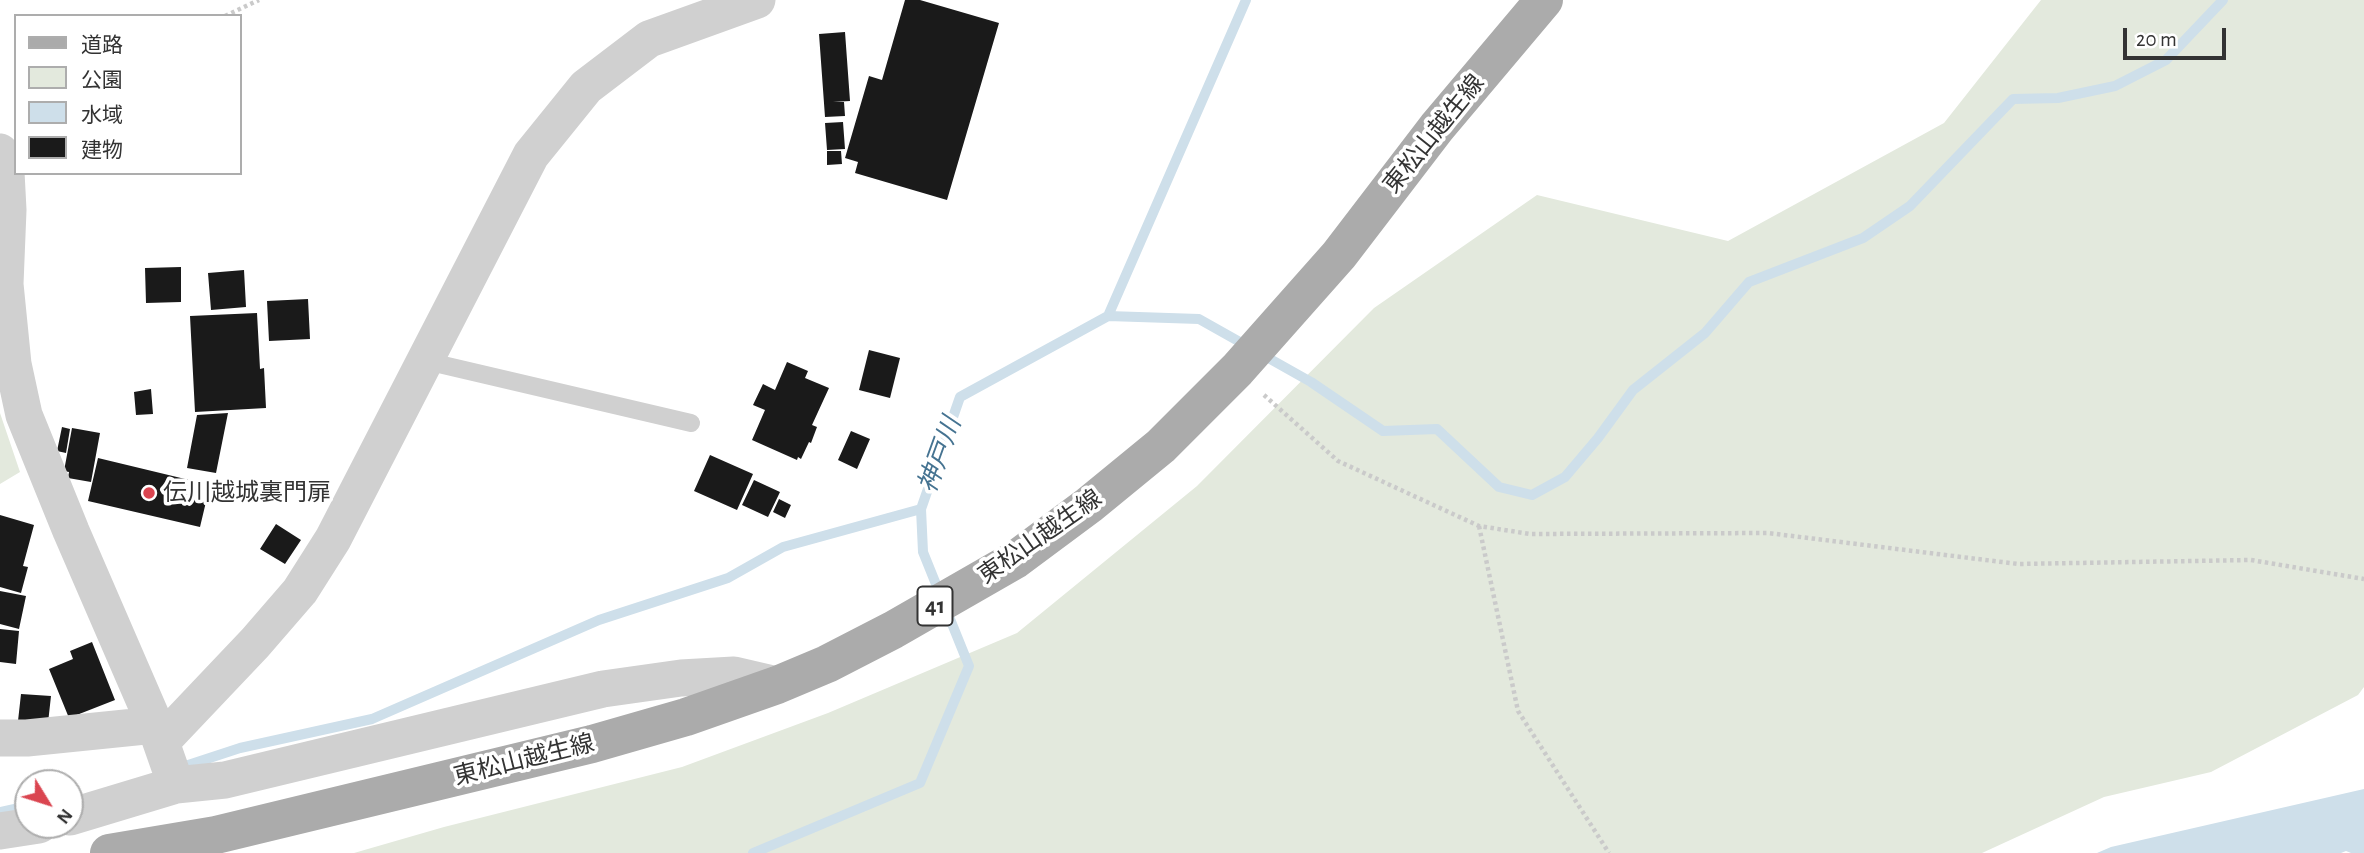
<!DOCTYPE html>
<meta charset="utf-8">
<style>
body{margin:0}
#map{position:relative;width:2364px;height:853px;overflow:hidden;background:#fff;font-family:"Alegreya Sans","Noto Sans JP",sans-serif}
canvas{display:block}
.legend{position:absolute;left:14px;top:14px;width:228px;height:161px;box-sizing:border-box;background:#fff;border:2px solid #adadad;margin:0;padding:9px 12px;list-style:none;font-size:21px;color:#333}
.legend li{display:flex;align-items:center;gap:14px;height:35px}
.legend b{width:35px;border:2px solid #adadad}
.north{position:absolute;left:14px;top:769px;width:70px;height:70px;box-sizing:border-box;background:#fff;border:2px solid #adadad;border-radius:50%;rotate:128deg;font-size:19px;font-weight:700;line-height:28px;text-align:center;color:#333}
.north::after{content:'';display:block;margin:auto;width:24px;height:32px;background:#da4550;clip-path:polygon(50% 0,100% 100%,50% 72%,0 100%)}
.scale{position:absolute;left:2123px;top:28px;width:103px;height:32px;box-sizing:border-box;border:4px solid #333;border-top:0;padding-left:9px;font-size:21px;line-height:24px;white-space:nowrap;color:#333;-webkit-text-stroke:5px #fff;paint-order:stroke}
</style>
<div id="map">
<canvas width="2364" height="853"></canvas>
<ul class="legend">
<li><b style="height:9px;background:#ababab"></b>道路</li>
<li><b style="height:19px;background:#e3e9dd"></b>公園</li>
<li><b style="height:19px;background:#cedfea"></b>水域</li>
<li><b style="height:19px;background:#1a1a1a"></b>建物</li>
</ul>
<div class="north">N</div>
<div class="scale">20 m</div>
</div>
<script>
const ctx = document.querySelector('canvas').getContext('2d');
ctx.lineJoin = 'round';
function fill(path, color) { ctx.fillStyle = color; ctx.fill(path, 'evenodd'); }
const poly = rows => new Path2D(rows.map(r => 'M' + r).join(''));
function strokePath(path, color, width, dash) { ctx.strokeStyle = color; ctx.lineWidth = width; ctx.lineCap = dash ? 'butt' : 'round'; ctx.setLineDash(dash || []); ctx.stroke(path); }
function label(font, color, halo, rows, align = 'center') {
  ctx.font = font + ' "Alegreya Sans","Noto Sans JP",sans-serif'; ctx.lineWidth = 7; ctx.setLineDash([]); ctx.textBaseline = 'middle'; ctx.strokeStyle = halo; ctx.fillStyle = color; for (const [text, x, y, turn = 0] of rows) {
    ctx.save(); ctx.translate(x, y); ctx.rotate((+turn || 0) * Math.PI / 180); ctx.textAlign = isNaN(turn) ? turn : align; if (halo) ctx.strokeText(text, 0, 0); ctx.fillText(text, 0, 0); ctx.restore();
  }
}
fill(poly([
 [2041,0,2364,0,2364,687,2358,695,2211,772,2104,797,1982,853,354,853,444,827,682,767,828,713,1017,633,1197,486,1374,308,1537,195,1728,241,1944,123],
 [0,413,20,472,0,484]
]), '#e3e9dd');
fill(poly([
 [2364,789,2364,853,2351,853,2346,851,2341,853,2097,853,2111,847]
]), '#cedfea');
strokePath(poly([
 [1108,316,1199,319,1311,382,1383,431,1437,429,1499,487,1532,495,1565,477,1598,438,1633,390,1705,333,1749,282,1863,238,1910,206,2013,99,2058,98,2115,86,2166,60,2223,0],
 [176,769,240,748,372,719,599,620,728,578,783,547,921,509],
 [0,812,28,806],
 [753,853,920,783,969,666,923,552,921,509,960,397,1108,316,1246,0]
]), '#cedfea', 10);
fill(poly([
 [905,0,920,0,999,23,947,200,855,173,858,162,845,158,869,76,882,80],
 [845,32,850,101,833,102,844,102,845,116,825,117,819,34],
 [843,122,845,149,827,150,825,123],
 [827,151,841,151,842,164,827,165],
 [181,267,181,302,146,303,145,268],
 [244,270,246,307,211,310,208,273],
 [308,299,310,339,269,341,267,301],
 [257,313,260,369,264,368,266,408,195,412,190,316],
 [869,350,900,358,890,398,859,390],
 [787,362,808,371,805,378,829,388,812,425,817,427,811,443,809,442,801,459,798,457,797,460,752,440,765,410,753,405,763,384,775,390],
 [151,389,153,414,136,415,134,392],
 [228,413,216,473,187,468,197,415],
 [62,427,70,429,66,453,57,451],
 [72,428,100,433,91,482,68,478,69,472,64,471],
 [851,431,870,439,857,469,838,460],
 [710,455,753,474,737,510,694,491],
 [98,458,210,485,200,527,88,501],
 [754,480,780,492,768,517,742,505],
 [779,499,791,505,785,518,773,512],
 [0,515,34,525,23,566,28,567,21,593,0,587],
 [276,524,301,540,285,564,260,549],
 [0,591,26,596,19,629,0,624],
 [0,629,19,631,16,664,0,662],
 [92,642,115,700,69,718,49,669,73,659,70,651],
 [21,694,51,696,48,723,18,721]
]), '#1a1a1a');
strokePath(poly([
 [225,16,259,0],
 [1264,395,1338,461,1479,526,1530,534,1768,533,2018,564,2251,560,2364,579],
 [1479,526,1518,711,1609,853]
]), '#cacaca', 4.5, [3.5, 3.5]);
strokePath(poly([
 [426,361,691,423]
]), '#d0d0d0', 18);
strokePath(poly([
 [0,152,6,172,8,210,5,284,13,364,24,415,71,531,155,725,176,785,225,780,603,689,681,678,734,675,777,685],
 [0,738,27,738,155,725],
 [162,741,255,643,300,591,333,539,531,155,586,87,649,39,757,0],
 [70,817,176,785],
 [0,831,39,825]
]), '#d0d0d0', 37);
strokePath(poly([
 [109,853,216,835,592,744,686,717,777,685,827,664,893,630,1015,560,1089,505,1161,446,1237,370,1339,255,1437,127,1544,0]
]), '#ababab', 38);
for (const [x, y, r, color] of [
 [149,493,7,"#da4550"]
]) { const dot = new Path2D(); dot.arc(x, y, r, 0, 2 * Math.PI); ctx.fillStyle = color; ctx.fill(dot); strokePath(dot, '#fff', 2.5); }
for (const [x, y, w] of [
 [935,606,35]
]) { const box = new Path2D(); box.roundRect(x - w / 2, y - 19.5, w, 39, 5); ctx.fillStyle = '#fff'; ctx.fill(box); strokePath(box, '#333', 2); }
label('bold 23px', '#333', null, [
 ["41",935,606]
]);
label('24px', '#333', '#fff', [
 ["東松山越生線",1434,134,-51],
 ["東松山越生線",1040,537,-35],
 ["東松山越生線",524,760,-14]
]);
label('24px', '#333', '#fff', [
 ["伝川越城裏門扉",163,493]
], 'left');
label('italic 26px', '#457391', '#fff', [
 ["神戸川",940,455,-70]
]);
</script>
